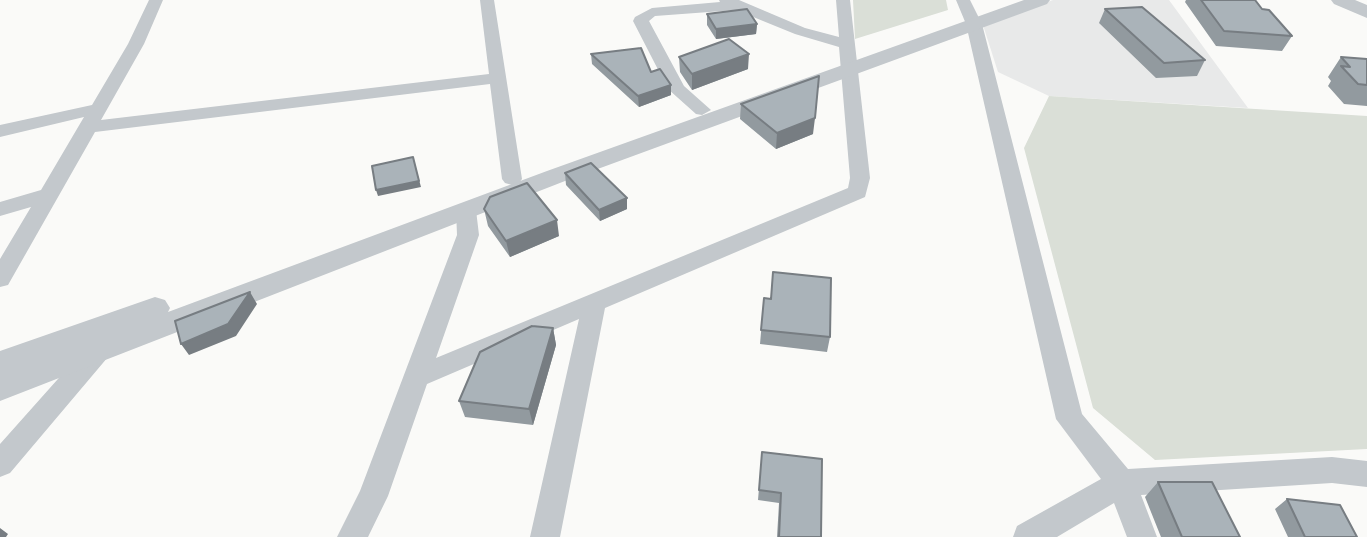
<!DOCTYPE html>
<style>
body{margin:0}
canvas{display:block;background:#fafaf8}
</style>
<canvas width="1367" height="537"></canvas>
<script>
const ctx = document.querySelector('canvas').getContext('2d');
ctx.lineJoin = 'round';
function fill(path, color) { ctx.fillStyle = color; ctx.fill(path, 'evenodd'); }
const poly = rows => new Path2D(rows.map(r => 'M' + r).join(''));
function strokePath(path, color, width, dash) { ctx.strokeStyle = color; ctx.lineWidth = width; ctx.lineCap = dash ? 'butt' : 'round'; ctx.setLineDash(dash || []); ctx.stroke(path); }
fill(poly([
 [1053,0,1169,0,1248,108,1049,96,998,72,983,25]
]), '#e8e9e9');
fill(poly([
 [853,0,946,0,948,10,855,39],
 [1049,96,1367,116,1367,449,1155,460,1093,408,1024,148]
]), '#dadfd7');
fill(poly([
 [149,0,163,0,144,44,101,120,489,74,480,0,494,0,522,179,519,183,512,185,505,183,502,179,490,84,95,132,8,285,0,287,0,259,31,207,0,216,0,202,41,190,84,117,0,137,0,125,92,105,128,44,149,0],
 [719,0,739,0,805,28,839,37,836,0,850,0,870,178,865,197,605,308,560,537,530,537,579,319,427,384,388,496,368,537,337,537,360,491,457,235,456,210,459,205,473,205,476,210,479,235,436,358,848,188,850,178,839,47,795,34,736,10,655,16,649,21,684,86,711,110,702,115,696,114,668,89,633,21,635,17,652,8,720,2,719,0],
 [956,0,970,0,982,24,1082,414,1128,469,1332,457,1367,461,1367,487,1332,483,1141,495,1157,537,1127,537,1114,503,1057,537,1013,537,1017,526,1101,479,1056,419,966,24,956,0],
 [99,340,108,343,112,350,108,357,10,473,0,477,0,444,90,343,99,340]
]), '#c3c8cc');
fill(poly([
 [1024,0,1050,0,1047,4,565,181,0,401,0,351,155,297,165,300,170,308,168,312,547,171,1024,0],
 [1331,0,1355,0,1367,5,1367,18,1334,4,1331,0]
]), '#c3c8cc');
fill(poly([
 [1186,0,1255,0,1262,9,1292,36,1282,51,1216,46,1185,2],
 [1105,9,1205,60,1197,76,1156,78,1099,23],
 [707,14,757,24,756,34,716,39,707,25],
 [591,54,651,72,671,95,639,107,592,64],
 [679,57,748,69,692,90,680,72],
 [1341,57,1367,59,1367,106,1344,104,1328,86,1331,81,1328,77],
 [741,104,813,134,776,149,740,119],
 [565,173,627,209,600,221,566,185],
 [484,209,559,236,510,257,488,226],
 [764,298,830,337,827,352,760,344],
 [553,328,556,345,533,425,465,417,459,401],
 [762,452,821,537,777,537,779,503,758,500],
 [1158,482,1240,537,1161,537,1145,497],
 [1287,499,1357,537,1288,537,1275,509]
]), '#929a9f');
fill(poly([
 [757,24,756,34,716,39,716,29],
 [749,54,748,69,692,90,692,74],
 [671,85,671,95,639,107,638,96],
 [815,118,813,134,776,149,777,133],
 [413,157,421,187,378,196,376,190],
 [627,198,627,209,600,221,599,210],
 [557,220,559,236,510,257,506,241],
 [250,292,257,304,236,336,189,355,181,344],
 [553,328,556,345,533,425,529,409],
 [0,528,8,534,6,537,0,537]
]), '#777d82');
const building = poly([
 [1201,0,1255,0,1262,9,1269,10,1292,36,1224,31,1201,0],
 [1142,7,1205,60,1164,63,1105,9,1142,7],
 [747,9,757,24,716,29,707,14,747,9],
 [729,39,749,54,692,74,679,57,729,39],
 [641,48,651,72,660,69,671,85,638,96,591,54,641,48],
 [1341,57,1367,59,1367,85,1358,84,1341,66,1350,67,1341,57],
 [819,76,815,118,777,133,741,104,819,76],
 [413,157,419,181,376,190,372,166,413,157],
 [591,163,627,198,599,210,565,173,591,163],
 [527,183,557,220,506,241,484,209,490,197,527,183],
 [773,272,831,278,830,337,761,330,764,298,771,299,773,272],
 [250,292,228,324,181,344,175,321,250,292],
 [532,326,553,328,529,409,459,401,480,352,532,326],
 [762,452,822,459,821,537,779,537,781,493,759,490,762,452],
 [1158,482,1212,482,1240,537,1182,537,1158,482],
 [1287,499,1340,505,1357,537,1305,537,1287,499]
]);
fill(building, '#aab3b9');
strokePath(building, '#777d82', 2);
</script>
